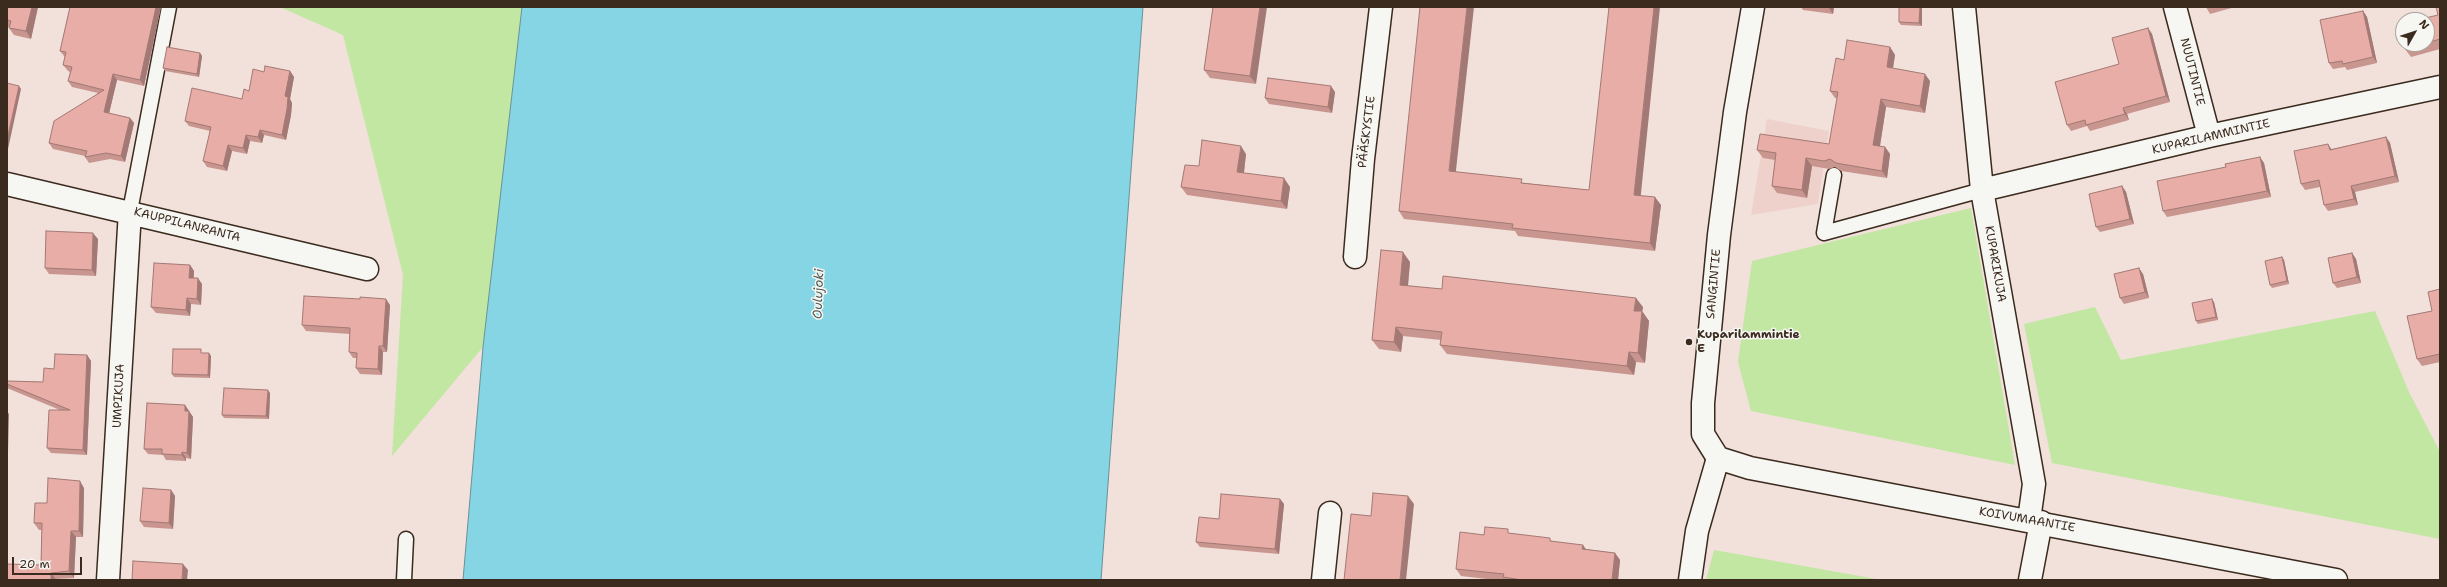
<!DOCTYPE html>
<meta charset="utf-8">
<style>
body{margin:0}
#map{position:relative;width:2447px;height:587px;overflow:hidden;background:#f2e0db;font-family:"Shantell Sans",sans-serif}
canvas{display:block}
.frame{position:absolute;inset:0;border:8px solid #3b2a1e;pointer-events:none}
.north{position:absolute;left:2395px;top:12px;width:40px;height:40px;box-sizing:border-box;background:#f6f6f2;border:1px solid #aba49d;border-radius:50%;rotate:51deg;font-size:11px;font-weight:700;line-height:16px;text-align:center;color:#3b2a1e}
.north::after{content:'';display:block;margin:auto;width:14px;height:18px;background:#3b2a1e;clip-path:polygon(50% 0,100% 100%,50% 72%,0 100%)}
.scale{position:absolute;left:12px;top:557px;width:70px;height:18px;box-sizing:border-box;border:2px solid #3b2a1e;border-top:0;padding-left:5px;font-size:12px;line-height:14px;white-space:nowrap;color:#3b2a1e;-webkit-text-stroke:3px #f6f6f2;paint-order:stroke}
</style>
<div id="map">
<canvas width="2447" height="587"></canvas>
<div class="frame"></div>
<div class="north">N</div>
<div class="scale">20 m</div>
</div>
<script>
const ctx = document.querySelector('canvas').getContext('2d');
ctx.lineJoin = 'round';
function fill(path, color) { ctx.fillStyle = color; ctx.fill(path, 'evenodd'); }
const poly = rows => new Path2D(rows.map(r => 'M' + r).join(''));
function strokePath(path, color, width, dash) { ctx.strokeStyle = color; ctx.lineWidth = width; ctx.lineCap = dash ? 'butt' : 'round'; ctx.setLineDash(dash || []); ctx.stroke(path); }
function label(font, color, halo, rows, align = 'center') {
  ctx.font = font + ' "Shantell Sans",sans-serif'; ctx.lineWidth = 3; ctx.setLineDash([]); ctx.textBaseline = 'middle'; ctx.strokeStyle = halo; ctx.fillStyle = color; for (const [text, x, y, turn = 0] of rows) {
    ctx.save(); ctx.translate(x, y); ctx.rotate((+turn || 0) * Math.PI / 180); ctx.textAlign = isNaN(turn) ? turn : align; if (halo) ctx.strokeText(text, 0, 0); ctx.fillText(text, 0, 0); ctx.restore();
  }
}
fill(poly([
 [1767,119,1829,131,1818,204,1751,215]
]), '#efd1cb');
fill(poly([
 [280,7,522,7,483,347,392,456,403,275,343,35],
 [1971,208,2015,465,1751,411,1738,362,1752,261],
 [2095,307,2121,360,2375,311,2409,392,2440,452,2440,539,2052,463,2024,324],
 [1714,550,1882,580,1706,580]
]), '#c1e7a2');
const water = poly([
 [522,7,1143,7,1101,580,463,580,483,347,522,7]
]);
fill(water, '#86d5e4');
strokePath(water, '#689195', 1);
const service = poly([
 [1834,175,1824,233,1982,190],
 [130,211,169,7],
 [404,580,406,539]
]);
const minor = poly([
 [1964,7,1982,190,2034,484,2029,520],
 [2175,7,2209,136],
 [7,184,367,269],
 [1982,190,2209,136,2440,87],
 [1355,257,1363,159,1381,7],
 [108,580,130,211],
 [1323,580,1330,513],
 [1690,580,1697,531,1718,458],
 [2030,580,2041,522]
]);
const tertiary = poly([
 [1753,7,1735,112,1719,235,1703,403,1703,434,1718,458,1750,468,2336,580]
]);
strokePath(service, '#3b2a1e', 17);
strokePath(minor, '#3b2a1e', 25);
strokePath(tertiary, '#3b2a1e', 25);
strokePath(service, '#f6f6f2', 14);
strokePath(minor, '#f6f6f2', 22);
strokePath(tertiary, '#f6f6f2', 22);
fill(poly([
 [7,7,38,7,31,39,14,35,9,28,9,27,7,26],
 [70,7,161,7,144,86,117,80,109,113,130,118,134,123,125,162,110,159,89,163,85,157,85,156,53,149,49,143,98,93,72,87,68,81,70,72,68,71,63,65,65,57,64,56,60,51],
 [1213,7,1256,84,1210,78,1204,70],
 [1801,7,1834,7,1833,14,1803,10],
 [1899,7,1922,7,1922,26,1901,25,1899,22],
 [2206,7,2235,7,2210,14],
 [2440,7,2440,49,2411,57,2405,49,2404,44,2427,44,2427,20,2438,15],
 [2363,11,2367,17,2377,63,2347,70,2345,67,2333,69,2329,63],
 [2148,28,2152,34,2170,102,2127,114,2129,120,2090,131,2087,126,2071,131,2067,125,2119,64],
 [1890,47,1895,55,1893,68,1930,81,1925,113,1886,107,1880,146,1885,147,1890,154,1887,178,1841,171,1835,167,1829,169,1812,166,1807,198,1777,193,1772,186,1775,160,1763,158,1757,150,1829,144,1837,98,1835,98,1830,91,1844,60],
 [200,53,202,56,199,77,165,71,163,68],
 [290,71,294,77,290,99,292,103,291,115,286,140,264,135,262,143,250,141,247,154,232,151,227,171,207,167,203,161,210,131,189,126,185,121,242,99,249,91],
 [1335,92,1332,113,1269,104,1265,98],
 [2386,137,2390,143,2399,182,2355,192,2358,205,2328,211,2324,205,2320,187,2305,190,2301,184,2332,149],
 [1246,154,1244,173,1290,187,1287,209,1187,195,1181,187,1199,166],
 [2264,163,2271,197,2167,217,2163,211],
 [1456,172,1525,183,1640,196,1661,205,1655,251,1518,236,1515,231,1404,219,1399,211],
 [2122,186,2126,192,2134,224,2100,232,2096,227],
 [98,239,96,276,49,274,45,268],
 [2352,253,2356,259,2361,283,2337,288,2333,283],
 [2282,257,2284,260,2289,284,2272,288,2270,285],
 [1410,262,1408,286,1643,307,1642,311,1649,321,1645,363,1636,362,1634,375,1447,354,1440,345,1441,340,1403,336,1401,352,1379,349,1372,340],
 [190,265,194,271,194,278,202,284,201,305,191,304,190,316,156,313,151,307],
 [2143,274,2149,298,2124,304,2120,298],
 [2440,289,2440,362,2422,366,2417,359,2432,311],
 [2214,302,2218,320,2198,324,2196,321],
 [390,305,387,352,383,352,382,375,360,374,356,368,357,358,353,358,349,352,350,334,306,331,302,325],
 [203,353,209,353,211,356,210,378,174,377,172,374],
 [87,355,91,361,87,455,51,453,47,448,60,410,7,388,7,381,43,382,54,369],
 [270,393,269,419,224,418,222,415],
 [185,405,193,417,191,459,186,458,186,461,166,460,163,455,148,454,144,449],
 [84,488,83,537,76,537,74,578,56,579,41,565,42,530,39,530,34,523,47,503],
 [171,490,175,496,173,529,144,527,140,521],
 [1280,499,1284,504,1279,554,1200,547,1196,542,1219,519],
 [1510,533,1553,541,1586,549,1615,553,1620,560,1618,580,1496,580,1461,576,1456,569]
]), '#c8958f');
fill(poly([
 [32,7,38,7,31,39,26,31],
 [156,7,161,7,144,86,140,80],
 [1260,7,1267,7,1256,84,1250,76],
 [1467,7,1474,7,1455,179,1449,171],
 [1654,7,1660,7,1640,203,1634,195],
 [1829,7,1834,7,1833,14,1829,8],
 [1920,7,1922,7,1922,26,1919,23],
 [2363,11,2367,17,2377,63,2373,57],
 [2148,28,2152,34,2170,102,2166,96],
 [1890,47,1895,55,1892,74,1887,67],
 [200,53,202,56,199,77,197,74],
 [290,71,294,77,290,99,292,103,291,115,286,140,282,135,285,96],
 [113,74,117,80,108,118,104,112],
 [1925,74,1930,81,1925,113,1920,106],
 [19,86,21,89,8,149,7,148,7,140],
 [1331,86,1335,92,1332,113,1328,107],
 [1881,99,1886,107,1879,152,1873,145],
 [2123,108,2127,114,2129,120,2125,114],
 [130,118,134,123,125,162,121,156],
 [260,130,264,135,262,143,258,137],
 [246,135,250,141,247,154,243,148],
 [2386,137,2390,143,2399,182,2395,176],
 [2328,144,2332,150,2330,150],
 [228,145,232,151,227,171,223,166],
 [1241,146,1246,154,1243,180,1237,172],
 [1885,147,1890,154,1887,178,1882,171],
 [2260,157,2264,163,2271,197,2267,191],
 [1806,158,1812,166,1807,198,1802,190],
 [1284,178,1290,187,1287,209,1281,201],
 [2122,186,2126,192,2134,224,2130,219],
 [2351,186,2355,192,2358,205,2354,199],
 [1655,197,1661,205,1655,251,1650,243],
 [93,233,98,239,96,276,92,270],
 [1403,252,1410,262,1407,295,1400,285],
 [2352,253,2356,259,2361,283,2357,277],
 [2282,257,2284,260,2289,284,2287,281],
 [190,265,194,271,193,283,189,278],
 [2139,268,2143,274,2149,298,2145,292],
 [198,278,202,284,201,305,197,299],
 [187,298,191,304,190,316,186,310],
 [1636,298,1643,307,1641,320,1634,311],
 [386,299,390,305,387,352,383,346],
 [2212,299,2214,302,2218,320,2216,317],
 [1642,311,1649,321,1645,363,1638,353],
 [1396,327,1403,336,1401,352,1394,342],
 [379,346,383,352,382,375,378,369],
 [1629,352,1636,362,1634,375,1627,366],
 [209,353,211,356,210,378,208,375],
 [87,355,91,361,87,455,83,450],
 [268,390,270,393,269,419,266,416],
 [185,405,189,411,189,416,185,411],
 [7,411,9,414,8,452,7,450],
 [189,411,193,417,191,459,187,453],
 [182,452,186,458,186,461,182,455],
 [80,481,84,488,83,537,79,531],
 [171,490,175,496,173,529,169,523],
 [1408,496,1414,504,1406,580,1400,580],
 [1280,499,1284,504,1279,554,1275,549],
 [71,531,76,537,74,578,69,571],
 [1583,545,1588,552,1582,549],
 [1615,553,1620,560,1618,580,1612,580],
 [183,564,188,570,187,580,182,580],
 [51,573,56,579,56,580,51,580]
]), '#a27974');
const building = poly([
 [7,7,32,7,26,31,9,28,11,21,7,20,7,7],
 [70,7,156,7,140,80,113,74,104,112,130,118,121,156,106,153,85,157,87,151,49,143,54,121,104,90,68,81,72,67,63,65,66,52,60,51,70,7],
 [1213,7,1260,7,1250,76,1204,70,1213,7],
 [1420,7,1467,7,1449,171,1522,179,1521,183,1589,190,1609,7,1654,7,1634,195,1655,197,1650,243,1512,228,1513,224,1399,211,1420,7],
 [1899,7,1920,7,1919,23,1899,22,1899,7],
 [2436,7,2440,7,2440,39,2427,43,2427,20,2417,20,2438,15,2436,7],
 [2363,11,2373,57,2343,64,2342,61,2329,63,2320,20,2363,11],
 [2403,24,2403,40,2399,25,2403,24],
 [2148,28,2166,96,2123,108,2125,114,2086,125,2085,120,2067,125,2055,82,2119,64,2112,38,2148,28],
 [1847,40,1890,47,1887,67,1925,74,1920,106,1881,99,1873,145,1885,147,1882,171,1836,163,1830,159,1824,161,1806,158,1802,190,1772,186,1776,153,1757,150,1760,134,1829,144,1838,92,1830,91,1836,58,1844,60,1847,40],
 [2404,44,2423,44,2405,49,2404,44],
 [167,47,200,53,197,74,163,68,167,47],
 [265,66,290,71,285,96,288,97,287,109,282,135,260,130,258,137,246,135,243,148,228,145,223,166,203,161,211,127,185,121,192,88,242,99,244,89,249,91,253,69,264,72,265,66],
 [1268,78,1331,86,1328,107,1265,98,1268,78],
 [7,83,19,86,7,140,7,83],
 [2386,137,2395,176,2351,186,2354,199,2324,205,2319,180,2301,184,2294,151,2328,144,2330,150,2386,137],
 [1202,140,1241,146,1237,172,1284,178,1281,201,1181,187,1185,165,1199,166,1202,140],
 [2260,157,2267,191,2163,211,2157,181,2226,167,2225,164,2260,157],
 [2122,186,2130,219,2096,227,2089,194,2122,186],
 [46,231,93,233,92,270,45,268,46,231],
 [1381,250,1403,252,1400,285,1442,289,1443,276,1636,298,1634,311,1642,311,1638,353,1629,352,1627,366,1440,345,1442,332,1396,327,1394,342,1372,340,1381,250],
 [2352,253,2357,277,2333,283,2328,258,2352,253],
 [2282,257,2287,281,2270,285,2265,261,2282,257],
 [154,263,190,265,189,278,198,278,197,299,187,298,186,310,151,307,154,263],
 [2139,268,2145,292,2120,298,2114,274,2139,268],
 [2440,289,2440,354,2417,359,2407,316,2432,311,2428,292,2440,289],
 [304,296,360,299,360,297,386,299,383,346,379,346,378,369,356,368,357,353,349,352,350,328,302,325,304,296],
 [2212,299,2216,317,2196,321,2192,303,2212,299],
 [173,349,201,349,201,353,209,353,208,375,172,374,173,349],
 [55,354,87,355,83,450,47,448,49,410,70,410,7,384,7,381,43,382,44,368,54,369,55,354],
 [224,388,268,390,266,416,222,415,224,388],
 [147,403,185,405,185,411,189,411,187,453,182,452,182,455,162,454,162,449,144,449,147,403],
 [48,478,80,481,79,531,71,531,69,571,51,573,51,580,7,580,7,564,41,565,42,523,34,523,35,503,47,503,48,478],
 [143,488,171,490,169,523,140,521,143,488],
 [1373,493,1408,496,1400,580,1344,580,1351,514,1371,516,1373,493],
 [1221,494,1280,499,1275,549,1196,542,1199,517,1219,519,1221,494],
 [1485,527,1508,529,1508,533,1550,538,1550,541,1583,545,1582,549,1615,553,1612,580,1522,580,1503,577,1504,574,1456,569,1460,532,1484,535,1485,527],
 [133,561,183,564,182,580,132,580,133,561]
]);
fill(building, '#e8ada6');
strokePath(building, '#a27974', 1);
for (const [x, y, r, color] of [
 [1689,342,4,"#3b2a1e"]
]) { const dot = new Path2D(); dot.arc(x, y, r, 0, 2 * Math.PI); ctx.fillStyle = color; ctx.fill(dot); strokePath(dot, '#f6f6f2', 1.5); }
label('12px', '#3b2a1e', '#f6f6f2', [
 ["NUUTINTIE",2192,72,76],
 ["PÄÄSKYSTIE",1367,132,-83],
 ["KUPARILAMMINTIE",2211,137,-13],
 ["KAUPPILANRANTA",187,225,14],
 ["KUPARIKUJA",1995,264,80],
 ["SANGINTIE",1714,284,-85],
 ["UMPIKUJA",119,396,-87],
 ["KOIVUMAANTIE",2027,520,10]
]);
label('bold 12px', '#3b2a1e', '#f6f6f2', [
 ["Kuparilammintie",1697,335],
 ["E",1697,349]
], 'left');
label('italic 13px', '#4e5550', '#f6f6f2', [
 ["Oulujoki",819,294,-88]
]);
</script>
